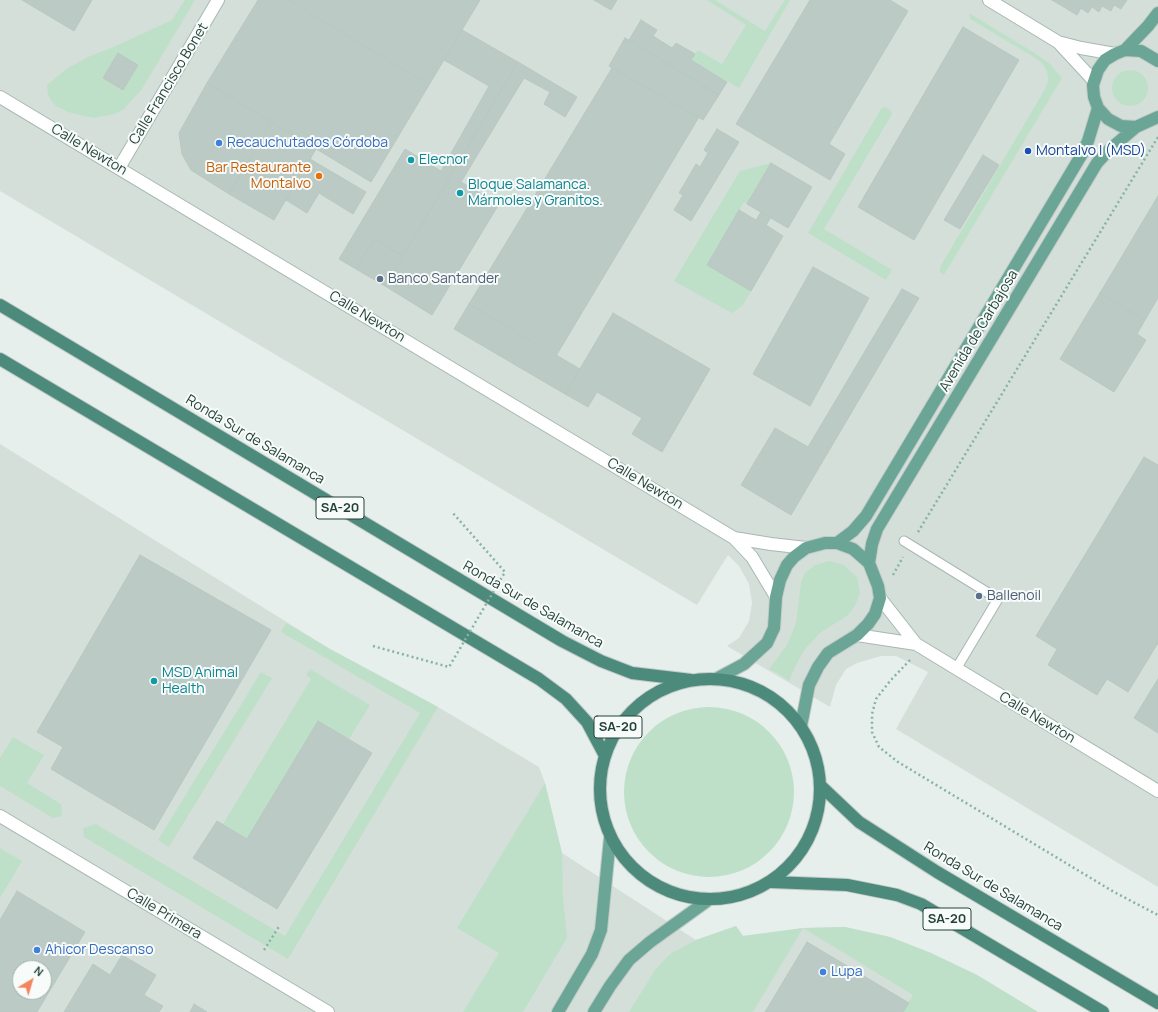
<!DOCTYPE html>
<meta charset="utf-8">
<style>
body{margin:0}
#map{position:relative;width:1158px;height:1012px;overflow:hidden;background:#e6efeb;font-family:Manrope,sans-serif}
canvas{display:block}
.north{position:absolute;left:12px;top:960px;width:40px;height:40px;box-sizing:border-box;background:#f7fbf9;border:1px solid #a3b1ad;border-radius:50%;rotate:38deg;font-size:11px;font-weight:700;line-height:16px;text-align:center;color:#24423a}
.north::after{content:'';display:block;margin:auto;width:14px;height:18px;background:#f4845f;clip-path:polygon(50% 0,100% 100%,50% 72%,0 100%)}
</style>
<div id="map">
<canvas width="1158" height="1012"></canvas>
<div class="north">N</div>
</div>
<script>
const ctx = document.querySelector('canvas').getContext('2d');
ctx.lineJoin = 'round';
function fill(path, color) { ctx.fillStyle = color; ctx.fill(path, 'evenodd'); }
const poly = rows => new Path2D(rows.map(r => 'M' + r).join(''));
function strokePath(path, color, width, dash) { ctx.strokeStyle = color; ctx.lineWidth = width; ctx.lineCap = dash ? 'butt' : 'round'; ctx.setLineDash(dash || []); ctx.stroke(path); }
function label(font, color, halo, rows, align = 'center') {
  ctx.font = font + ' Manrope,sans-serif'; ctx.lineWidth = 4; ctx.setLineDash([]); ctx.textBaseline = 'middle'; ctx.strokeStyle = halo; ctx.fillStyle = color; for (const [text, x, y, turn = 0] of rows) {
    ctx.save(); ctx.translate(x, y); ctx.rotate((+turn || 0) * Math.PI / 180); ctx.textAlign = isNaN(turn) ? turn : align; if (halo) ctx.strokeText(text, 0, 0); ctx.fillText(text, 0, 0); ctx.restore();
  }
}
fill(poly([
 [0,0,1158,0,1158,887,896,729,928,672,896,656,881,656,857,663,846,669,836,685,830,707,727,646,739,638,749,621,752,603,749,584,739,566,728,555,697,605,0,191],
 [0,444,330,649,438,707,539,767,545,783,562,853,696,940,736,926,743,936,803,928,845,927,890,937,931,953,977,975,1038,1012,0,1012],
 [20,968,44,968,44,992,20,992]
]), '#d4dfda');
fill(poly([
 [185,0,195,0,142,89,124,109,115,114,93,118,68,112,56,106,52,102,48,95,47,85,66,69,88,57,118,45,172,20],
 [707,0,715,0,765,31,785,0,790,0,739,88,691,60,698,50,722,64,746,25],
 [969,13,1036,54,1049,63,1062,78,944,275,940,272,940,267,1045,89,1048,80,1047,71,1042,63,1032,56,970,19],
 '1112 88a18 18 0 1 1 36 0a18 18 0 1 1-36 0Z',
 [885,107,890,110,892,114,824,229,892,270,886,280,808,233,881,109],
 [771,163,747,204,744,202,707,264,751,291,743,305,732,313,674,281,740,171],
 [829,561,844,565,857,577,860,593,855,606,847,616,821,632,805,649,796,665,789,681,779,674,769,669,787,645,796,623,801,582,805,573,815,565],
 [286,623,330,649,438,707,288,959,84,837,83,828,96,824,285,936,420,713,281,632],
 [310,669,370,705,349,739,318,721,247,839,223,824,311,679,306,675],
 [261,672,272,678,169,847,158,840],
 '624 792a85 85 0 1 1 170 0a85 85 0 1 1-170 0Z',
 [13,737,44,755,27,783,61,804,62,816,53,818,0,786,0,758],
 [545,783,562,853,563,896,567,938,523,1012,463,1012,499,953,457,928],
 [0,848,22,861,0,898],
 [736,926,743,936,803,928,845,927,890,937,931,953,977,975,1038,1012,903,1012,913,995,803,928,753,1012,629,1012,655,970,670,954,696,940]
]), '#bfe0c8');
const building = poly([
 [22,0,92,0,74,31,22,0],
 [258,0,288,0,429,85,371,182,207,83,258,0],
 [288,0,480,0,429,85,288,0],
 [594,0,617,0,611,10,594,0],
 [810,0,890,0,908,11,829,144,845,154,830,180,736,124,810,0],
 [1052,0,1127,0,1121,9,1114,5,1111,11,1102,6,1099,12,1092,7,1088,13,1081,8,1077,15,1052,0],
 [641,20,657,30,653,36,672,48,676,43,695,54,691,60,727,82,719,95,629,40,641,20],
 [963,27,1019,60,914,240,858,207,963,27],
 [462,30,518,62,403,256,374,239,356,269,339,259,405,149,441,171,489,86,444,60,462,30],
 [625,38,719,95,703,120,609,66,625,38],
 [118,53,138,65,123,90,103,78,118,53],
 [518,62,577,97,565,117,544,104,550,92,524,78,461,182,499,204,432,315,385,286,518,62],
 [612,68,699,117,556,356,469,304,612,68],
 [207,83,271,122,229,194,191,170,182,154,179,133,207,83],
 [271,122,316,149,274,220,229,194,271,122],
 [717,129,739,142,691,221,674,210,683,195,679,193,696,164,700,167,708,153,704,150,717,129],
 [983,155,999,165,960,229,944,220,983,155],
 [310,159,366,192,353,214,319,193,307,213,286,200,310,159],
 [771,163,812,187,788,228,747,204,771,163],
 [1158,196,1158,298,1145,320,1100,293,1158,196],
 [739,210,756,220,761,212,771,217,766,225,783,236,751,291,707,265,739,210],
 [374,239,403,256,385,286,356,269,374,239],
 [813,267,869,298,810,406,753,374,813,267],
 [902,289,919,298,791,515,741,485,775,428,808,447,902,289],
 [1100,293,1145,320,1137,334,1146,340,1114,392,1060,359,1100,293],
 [469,304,580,369,565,394,454,329,469,304],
 [613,313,710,369,662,452,632,434,642,418,597,392,588,407,565,394,613,313],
 [1144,457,1158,465,1158,643,1128,692,1107,679,1097,695,1048,665,1057,649,1036,636,1144,457],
 [140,555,271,630,154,830,51,769,63,747,37,732,140,555],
 [1158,679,1158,733,1134,718,1158,679],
 [318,721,372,753,277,909,193,858,217,821,247,839,318,721],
 [17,891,85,932,37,1012,0,1012,0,920,17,891],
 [20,968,44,968,44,992,20,992,20,968],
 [807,942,909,1003,903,1012,765,1012,807,942],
 [122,955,156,975,144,995,163,1006,159,1012,64,1012,93,964,110,975,122,955],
 [194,1004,207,1012,190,1012,194,1004]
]);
fill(building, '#bbcac4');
strokePath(building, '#b8c9c2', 1);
const service = poly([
 [904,541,998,599,956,669]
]);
const minor = poly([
 [989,0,1058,42,1094,81],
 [1058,42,1081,48,1115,54],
 [0,97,734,538,752,557,776,597],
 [119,168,218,0],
 [734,538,771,544,806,548],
 [880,598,916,644],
 [857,635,916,644,1158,791],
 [0,816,328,1012]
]);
const primary = poly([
 [1125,50,1148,26,1158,13],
 [1158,61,1141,51,1125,50,1115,54,1105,60,1098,70,1093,85,1094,97,1098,108,1108,119,1121,126,1136,127,1158,117],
 [837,543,853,531,866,516,875,501,1082,154,1088,141,1098,108],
 [869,563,872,544,877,529,1097,163,1109,150,1136,127],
 [718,678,744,664,767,643,774,628,776,597,780,580,787,565,794,557,806,548,825,543,837,543,853,549,869,563,878,586,880,598,875,614,868,624,857,635,828,653,818,667,809,685,801,726],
 [558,1012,592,954,601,930,610,838],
 [594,1012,610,986,629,960,650,942,707,901]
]);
const trunk = poly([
 [0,305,562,641,601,661,632,673,691,680],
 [0,359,539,679,566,699,587,722,604,754],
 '600 789a110 110 0 1 1 220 0a110 110 0 1 1-220 0Z',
 [821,786,859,822,937,872,1158,1003],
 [771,882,847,885,897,895,921,904,1103,1012]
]);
strokePath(service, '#a8b8b2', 11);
strokePath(minor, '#a8b8b2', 14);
strokePath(primary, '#c2cac8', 14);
strokePath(trunk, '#c2cac8', 14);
strokePath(poly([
 [918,532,1158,137],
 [893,575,903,557],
 [910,660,890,681,876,699,872,714,872,732,879,747,898,762,1114,892,1158,915],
 [264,950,280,925]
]), '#86b3a5', 2.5, [2, 3]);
strokePath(service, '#fff', 9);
strokePath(minor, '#fff', 12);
strokePath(primary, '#6aa596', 12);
strokePath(trunk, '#4c8a7c', 12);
strokePath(poly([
 [373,646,449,667,505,572,452,512]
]), '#86b3a5', 2.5, [2, 3]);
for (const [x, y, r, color] of [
 [219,143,4,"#3f7fe0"],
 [1028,151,4,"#1a4fb4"],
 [411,160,4,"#0f9aa8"],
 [319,176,4,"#e8710a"],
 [460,193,4,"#0f9aa8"],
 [380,279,4,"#5c6f8a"],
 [979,596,4,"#5c6f8a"],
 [154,681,4,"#0f9aa8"],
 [37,950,4,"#3f7fe0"],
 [823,972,4,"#3f7fe0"]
]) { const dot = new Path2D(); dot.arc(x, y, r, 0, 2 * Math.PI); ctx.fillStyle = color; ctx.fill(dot); strokePath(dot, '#f7fbf9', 1.5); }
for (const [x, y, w] of [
 [340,508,48],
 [618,727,48],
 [947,919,48]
]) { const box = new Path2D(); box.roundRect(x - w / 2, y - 11, w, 22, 3); ctx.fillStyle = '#f7fbf9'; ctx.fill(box); strokePath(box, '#24423a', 1); }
label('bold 13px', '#24423a', null, [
 ["SA-20",340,508],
 ["SA-20",618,727],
 ["SA-20",947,919]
]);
label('14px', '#24423a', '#f7fbf9', [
 ["Calle Francisco Bonet",169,84,-59],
 ["Calle Newton",89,150,31],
 ["Calle Newton",367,317,31],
 ["Avenida de Carbajosa",979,331,-59],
 ["Ronda Sur de Salamanca",255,440,31],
 ["Calle Newton",645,484,31],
 ["Ronda Sur de Salamanca",533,605,30],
 ["Calle Newton",1037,718,31],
 ["Ronda Sur de Salamanca",993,887,31],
 ["Calle Primera",164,914,31]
]);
label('14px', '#366cbe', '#f7fbf9', [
 ["Recauchutados Córdoba",227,143],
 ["Ahicor Descanso",45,950],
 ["Lupa",831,972]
], 'left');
label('14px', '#164399', '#f7fbf9', [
 ["Montalvo I (MSD)",1036,151]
], 'left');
label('14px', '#0d838f', '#f7fbf9', [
 ["Elecnor",419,160],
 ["Bloque Salamanca.",468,185],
 ["Mármoles y Granitos.",468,201],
 ["MSD Animal",162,673],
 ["Health",162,689]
], 'left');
label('14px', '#c56008', '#f7fbf9', [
 ["Bar Restaurante",311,168],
 ["Montalvo",311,184]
], 'right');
label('14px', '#4e5e75', '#f7fbf9', [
 ["Banco Santander",388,279],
 ["Ballenoil",987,596]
], 'left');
</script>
